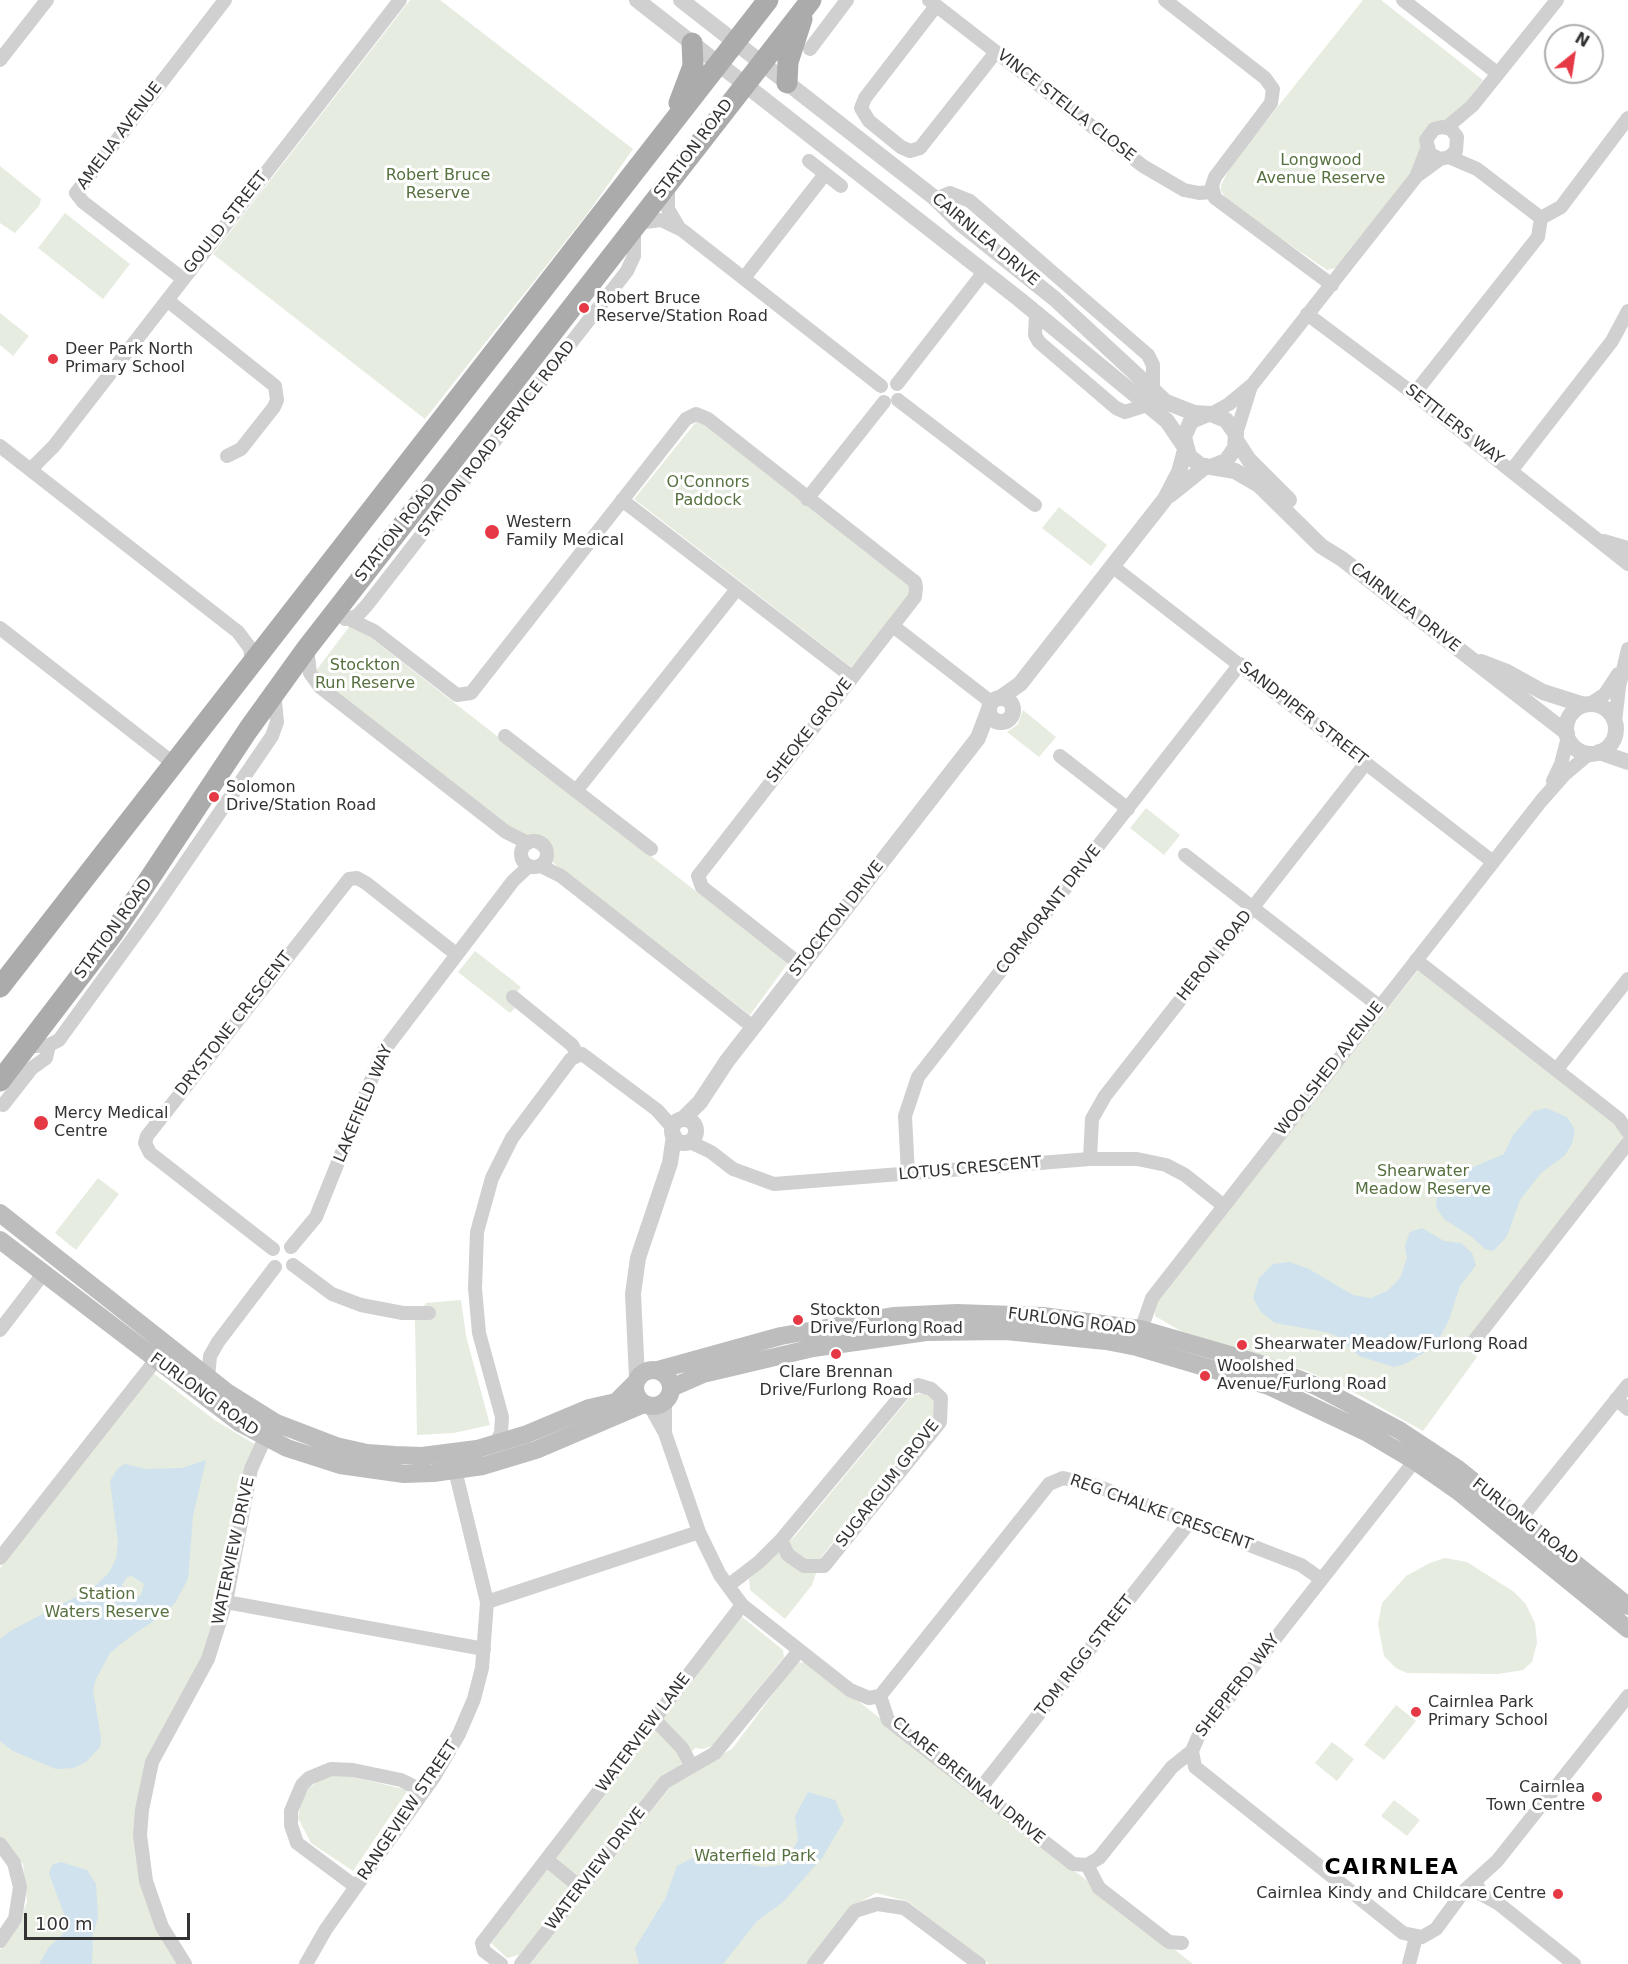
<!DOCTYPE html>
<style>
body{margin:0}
#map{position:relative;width:1628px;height:1964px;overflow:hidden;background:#fff;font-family:"DejaVu Sans",sans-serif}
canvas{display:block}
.north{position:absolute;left:1544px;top:24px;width:60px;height:60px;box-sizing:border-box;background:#fff;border:2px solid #adadad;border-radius:50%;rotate:30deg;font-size:16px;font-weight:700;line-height:24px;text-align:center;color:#333}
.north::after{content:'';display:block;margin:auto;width:21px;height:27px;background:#e63946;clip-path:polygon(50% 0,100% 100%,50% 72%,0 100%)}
.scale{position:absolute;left:24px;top:1913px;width:166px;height:27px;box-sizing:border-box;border:3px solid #333;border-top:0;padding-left:8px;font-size:18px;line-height:21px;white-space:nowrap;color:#333;-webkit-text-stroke:4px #fff;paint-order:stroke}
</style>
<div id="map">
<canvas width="1628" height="1964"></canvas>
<div class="north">N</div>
<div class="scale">100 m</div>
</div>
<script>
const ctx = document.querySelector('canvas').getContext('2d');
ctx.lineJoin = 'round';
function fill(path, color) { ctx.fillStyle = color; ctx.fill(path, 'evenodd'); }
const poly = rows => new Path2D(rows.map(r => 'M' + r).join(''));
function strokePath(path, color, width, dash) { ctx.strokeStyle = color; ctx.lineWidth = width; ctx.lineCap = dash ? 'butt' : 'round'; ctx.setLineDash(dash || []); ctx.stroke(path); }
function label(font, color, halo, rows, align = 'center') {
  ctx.font = font + ' "DejaVu Sans",sans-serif'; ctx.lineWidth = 6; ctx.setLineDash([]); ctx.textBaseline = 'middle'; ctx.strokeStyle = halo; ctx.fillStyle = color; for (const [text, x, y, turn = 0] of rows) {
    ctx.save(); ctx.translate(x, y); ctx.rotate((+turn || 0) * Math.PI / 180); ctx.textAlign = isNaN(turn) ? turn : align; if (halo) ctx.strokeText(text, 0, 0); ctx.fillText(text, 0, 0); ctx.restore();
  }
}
fill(poly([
 [410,0,440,0,633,149,588,213,425,419,213,254],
 [1363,0,1381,0,1483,80,1465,104,1445,122,1413,171,1336,268,1327,270,1229,203,1221,191,1221,185,1232,164],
 [0,166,41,199,39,206,15,233,0,223],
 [65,213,130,264,103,299,38,248],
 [0,313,29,336,13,356,0,345],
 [696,422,706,425,909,586,910,595,851,667,634,499],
 [1059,507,1107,545,1091,566,1042,528],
 [352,623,788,963,750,1015,312,676],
 [1023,710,1056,737,1039,757,1007,732,1018,724],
 [1146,808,1180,835,1164,855,1130,828],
 [475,951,521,987,510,1001,517,1006,510,1013,458,972],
 [1419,969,1617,1122,1624,1135,1622,1147,1467,1342,1477,1357,1423,1431,1348,1389,1307,1371,1184,1333,1155,1316,1155,1304],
 [98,1178,119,1194,76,1250,55,1233],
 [461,1300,466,1336,490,1425,454,1433,417,1435,415,1320,426,1303],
 [152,1372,216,1421,258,1446,203,1657,155,1760,143,1840,144,1880,181,1964,0,1964,0,1950,19,1922,27,1902,23,1864,0,1837,0,1568],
 [924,1393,935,1402,934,1415,822,1556,812,1585,785,1619,750,1590,749,1579,795,1536,911,1396],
 [1445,1558,1467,1562,1514,1592,1525,1603,1535,1623,1537,1643,1532,1662,1523,1670,1498,1674,1407,1673,1396,1668,1384,1656,1378,1624,1382,1603,1406,1576,1430,1563],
 [741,1616,783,1650,784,1657,712,1746,703,1749,695,1748,519,1955,507,1958,491,1943],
 [797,1662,811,1664,1193,1964,989,1964,907,1901,876,1893,852,1907,807,1964,530,1964,679,1776,732,1749],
 [1396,1705,1416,1721,1384,1760,1364,1745],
 [1332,1742,1354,1759,1337,1781,1315,1763],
 [345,1775,408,1790,353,1871,311,1843,298,1818,303,1793,323,1777],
 [1394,1800,1420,1820,1407,1836,1381,1816]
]), '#e6ecdf');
fill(poly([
 [1546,1108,1567,1117,1575,1130,1572,1144,1564,1156,1541,1173,1520,1200,1507,1236,1501,1243,1493,1251,1485,1249,1472,1237,1444,1219,1436,1207,1437,1194,1445,1186,1462,1180,1471,1168,1504,1154,1513,1135,1534,1111],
 [1422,1228,1444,1241,1461,1243,1472,1253,1476,1265,1460,1286,1449,1320,1435,1346,1405,1364,1394,1367,1359,1356,1339,1337,1326,1332,1275,1323,1261,1312,1253,1298,1259,1278,1273,1264,1290,1262,1309,1269,1353,1295,1371,1298,1387,1291,1400,1278,1407,1258,1405,1245,1410,1232],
 [206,1460,193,1516,188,1579,175,1603,160,1617,131,1636,110,1653,96,1679,93,1690,101,1738,100,1747,86,1762,74,1768,56,1769,13,1751,0,1741,0,1639,12,1630,93,1588,108,1574,116,1559,118,1543,110,1481,118,1468,125,1464,146,1469,182,1468],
 [132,1576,144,1584,141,1595,135,1599,125,1596,122,1585,127,1577],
 [808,1792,835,1800,844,1821,822,1858,783,1902,757,1921,723,1964,639,1964,635,1948,665,1899,677,1866,700,1854,762,1867,785,1865,798,1840,795,1816],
 [61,1862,87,1870,96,1884,98,1917,93,1934,92,1964,39,1964,49,1947,63,1934,66,1919,49,1874,52,1865]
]), '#cfe2ee');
strokePath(poly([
 [929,0,1143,166,1184,190,1199,193,1212,192],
 [1165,0,1265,78,1273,89,1271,103,1215,177,1212,186,1215,198,1332,285],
 [1403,0,1497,73],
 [936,6,865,98,861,108,869,121,901,147,910,151,920,148,996,52],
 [810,49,847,0],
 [0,60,47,0],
 [1446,128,1472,106,1557,0],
 [809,161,841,186],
 [1418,175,1440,159,1449,157,1456,151,1457,137,1451,129,1442,127,1434,129,1426,140,1430,154,1440,159],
 [668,186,668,209,678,226],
 [936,199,950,193,970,201,1148,355,1153,365,1153,390],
 [1541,218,1561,207,1628,118],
 [637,223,661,220,682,230,881,386],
 [744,278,825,174],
 [183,279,83,202,76,193,225,0],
 [167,300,275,386,277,400,274,407,241,449,227,456],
 [1036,314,1035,335,1039,342,1116,408,1125,412,1147,405],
 [1307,314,1414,394,1628,564],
 [897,384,984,272],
 [1414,394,1538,237,1541,218,1477,169,1449,157],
 [898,400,1035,505],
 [1211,414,1229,404,1252,385,1416,177,1427,149],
 [1236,434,1251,386],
 [0,446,238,632,250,648,252,662],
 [31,469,54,446,400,0],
 [1511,471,1612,341,1628,311],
 [807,499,884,402],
 [622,500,852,677],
 [1604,541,1628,548],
 [1112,566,1493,862],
 [345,619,357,616,367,605,627,271,634,256,634,228],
 [349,619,374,631,457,695,471,693,686,419,696,414,708,419,915,582,916,588,915,597,698,876,702,887,801,965],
 [893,626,991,702],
 [0,628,173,763],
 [307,648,310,673,320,687,506,832,528,843],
 [1590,704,1605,694,1618,674],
 [1615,722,1619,687,1628,649],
 [505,736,651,849],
 [1060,756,1128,809],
 [1553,781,1561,764,1568,737],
 [576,791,737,589],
 '521 854a13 13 0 1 1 26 0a13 13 0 1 1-26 0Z',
 [1185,855,1379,1006],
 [541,866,561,876,753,1027],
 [1416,960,1619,1119,1628,1132],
 [513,997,572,1045,577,1054],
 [26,1047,49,1045,59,1040,149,916,272,736,277,722,274,692],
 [1557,1069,1628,979],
 [3,1105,32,1068,46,1058,49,1045],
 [690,1142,711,1152,733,1169,774,1184,1090,1159,1137,1159,1166,1165,1185,1175,1224,1206],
 [1090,1159,1092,1119,1105,1096,1366,763],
 [908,1174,905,1116,918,1077,1240,664],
 [291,1247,316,1217,382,1053,513,881,529,866],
 [273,1249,150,1153,145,1143,147,1136,349,879,357,878,366,883,456,954],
 [293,1265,332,1294,361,1305,403,1313,429,1313],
 [0,1330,43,1274],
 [1139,1336,1152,1298,1541,801,1564,775,1589,754],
 [1474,1341,1628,1143],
 [208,1378,210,1356,218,1342,275,1267],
 [1616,1399,1628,1409],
 [665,1402,665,1431],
 [650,1406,665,1433,699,1532,720,1575,742,1605,850,1690,869,1698,880,1696,888,1720,1073,1864,1087,1865,1099,1858,1172,1767,1192,1751],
 [495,1445,501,1433,502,1417,479,1333,475,1288,477,1232,492,1178,512,1138,571,1059,582,1054,657,1110,673,1128],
 [1420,1454,1198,1737,1192,1751,1195,1767,1403,1933,1422,1937,1436,1929,1464,1891,1497,1861,1628,1696],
 [1521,1518,1628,1385],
 [0,1558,162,1352],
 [729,1585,759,1562,781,1540,905,1391,918,1385,931,1389,941,1398,940,1422,824,1566,804,1566,788,1555,781,1540],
 [226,1602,484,1649],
 [487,1602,699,1532],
 [880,1696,1049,1484,1063,1478,1097,1486,1301,1565,1321,1579],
 [655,1720,682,1748,691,1765],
 [980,1789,1189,1523],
 [0,1844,14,1863,20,1887,15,1919,0,1941],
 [547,1860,581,1888],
 [1087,1865,1099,1888,1169,1942,1182,1943],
 [1476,1882,1481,1894,1499,1904,1574,1964],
 [356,1887,297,1843,291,1825,291,1811,302,1785,309,1778,331,1769,353,1770,401,1780,423,1791],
 [185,1964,162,1927,146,1881,140,1835,142,1810,152,1762,208,1659,226,1602,251,1469,265,1438],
 [306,1964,326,1929,434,1777,459,1734,474,1699,482,1668,487,1602,455,1470],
 [501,1964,484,1951,482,1943,742,1605],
 [521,1964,665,1782,715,1753,798,1652],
 [814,1964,855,1911,877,1904,904,1908,979,1964],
 [1409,1964,1416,1937]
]), '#d0d0d0', 14);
strokePath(poly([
 [637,0,1019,299,1167,421,1184,446],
 [681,0,936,199,961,224,1055,299,1166,402,1194,413,1211,414,1226,420,1236,434,1235,448,1226,461,1211,467,1200,465,1189,456,1184,437,1191,421,1208,414],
 [1236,440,1249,460,1289,500],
 [1211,467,1235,471,1259,485,1321,546,1342,559,1567,733],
 [1170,495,1206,466],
 [1481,662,1507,672,1543,692,1584,705],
 [1000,698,1020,684,1165,499,1179,472,1185,450],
 '989 710a12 12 0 1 1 24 0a12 12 0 1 1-24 0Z',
 '1566 729a25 25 0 1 1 50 0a25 25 0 1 1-50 0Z',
 [1599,752,1628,762],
 [683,1119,700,1102,727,1061,978,738,989,709],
 '672 1131a12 12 0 1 1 24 0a12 12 0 1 1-24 0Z',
 [637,1378,633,1294,638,1258,670,1163,674,1136]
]), '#d0d0d0', 16);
strokePath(poly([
 [0,1213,228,1393,276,1423,336,1446,367,1453,395,1455,422,1456,477,1449,527,1434,589,1408,616,1402,634,1384],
 [0,1240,240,1423,287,1448,340,1465,404,1474,433,1473,483,1466,536,1450,644,1404],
 '635 1388a18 18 0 1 1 36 0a18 18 0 1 1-36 0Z',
 [658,1370,781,1336,893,1316,957,1313,1043,1316,1140,1329,1257,1363,1316,1386,1399,1430,1458,1469,1628,1606],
 [671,1388,703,1374,813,1348,926,1332,1006,1331,1106,1341,1137,1347,1269,1386,1366,1432,1415,1461,1458,1491,1628,1629]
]), '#bdbdbd', 18);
strokePath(poly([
 [787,83,788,62,802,19],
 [679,103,693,66,692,43],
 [0,987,768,0],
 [0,1081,114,932,248,730,307,648,811,0]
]), '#ababab', 21);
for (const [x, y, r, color] of [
 [584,308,6,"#e63946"],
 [53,359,6,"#e63946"],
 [492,532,8,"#e63946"],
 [214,797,6,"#e63946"],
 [41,1123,8,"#e63946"],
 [798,1320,6,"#e63946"],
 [1242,1345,6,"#e63946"],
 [836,1354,6,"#e63946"],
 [1205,1376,6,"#e63946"],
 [1416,1712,6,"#e63946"],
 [1597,1797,6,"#e63946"],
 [1558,1894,6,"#e63946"]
]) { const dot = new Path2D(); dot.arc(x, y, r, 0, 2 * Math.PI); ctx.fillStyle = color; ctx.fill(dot); strokePath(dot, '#fff', 2); }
label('16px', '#333', '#fff', [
 ["VINCE STELLA CLOSE",1066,106,38],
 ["AMELIA AVENUE",120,136,-53],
 ["STATION ROAD",694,149,-53],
 ["GOULD STREET",226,223,-52],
 ["CAIRNLEA DRIVE",985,240,40],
 ["SETTLERS WAY",1454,425,38],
 ["STATION ROAD SERVICE ROAD",497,439,-52],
 ["STATION ROAD",396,533,-52],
 ["CAIRNLEA DRIVE",1405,608,38],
 ["SANDPIPER STREET",1303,714,38],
 ["SHEOKE GROVE",810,731,-52],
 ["CORMORANT DRIVE",1049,910,-52],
 ["STOCKTON DRIVE",837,919,-52],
 ["STATION ROAD",114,929,-54],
 ["HERON ROAD",1215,956,-52],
 ["DRYSTONE CRESCENT",234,1024,-52],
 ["WOOLSHED AVENUE",1330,1069,-52],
 ["LAKEFIELD WAY",364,1104,-67],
 ["LOTUS CRESCENT",970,1169,-5],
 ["FURLONG ROAD",1072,1322,7],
 ["FURLONG ROAD",204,1395,36],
 ["SUGARGUM GROVE",888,1484,-52],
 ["REG CHALKE CRESCENT",1161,1513,20],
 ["FURLONG ROAD",1525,1522,38],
 ["WATERVIEW DRIVE",234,1551,-78],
 ["TOM RIGG STREET",1085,1656,-52],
 ["SHEPPERD WAY",1238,1686,-52],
 ["WATERVIEW LANE",644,1733,-53],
 ["CLARE BRENNAN DRIVE",968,1781,39],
 ["RANGEVIEW STREET",408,1811,-56],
 ["WATERVIEW DRIVE",596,1869,-52]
]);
label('16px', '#56703f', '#fff', [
 ["Longwood",1321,161],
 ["Avenue Reserve",1321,179],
 ["Robert Bruce",438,176],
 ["Reserve",438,194],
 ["O'Connors",708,483],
 ["Paddock",708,501],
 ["Stockton",365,666],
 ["Run Reserve",365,684],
 ["Shearwater",1423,1172],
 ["Meadow Reserve",1423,1190],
 ["Station",107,1595],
 ["Waters Reserve",107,1613],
 ["Waterfield Park",755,1857]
]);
label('16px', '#333', '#fff', [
 ["Robert Bruce",596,299],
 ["Reserve/Station Road",596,317],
 ["Deer Park North",65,350],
 ["Primary School",65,368],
 ["Western",506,523],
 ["Family Medical",506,541],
 ["Solomon",226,788],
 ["Drive/Station Road",226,806],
 ["Mercy Medical",54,1114],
 ["Centre",54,1132],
 ["Stockton",810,1311],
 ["Drive/Furlong Road",810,1329],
 ["Shearwater Meadow/Furlong Road",1254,1345],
 ["Woolshed",1217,1367],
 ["Avenue/Furlong Road",1217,1385],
 ["Clare Brennan",836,1373,"center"],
 ["Drive/Furlong Road",836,1391,"center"],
 ["Cairnlea Park",1428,1703],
 ["Primary School",1428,1721],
 ["Cairnlea",1585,1788,"right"],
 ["Town Centre",1585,1806,"right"],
 ["Cairnlea Kindy and Childcare Centre",1546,1894,"right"]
], 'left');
ctx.letterSpacing = '1.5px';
label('bold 22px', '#000', '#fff', [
 ["CAIRNLEA",1392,1868]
]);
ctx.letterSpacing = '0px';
</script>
